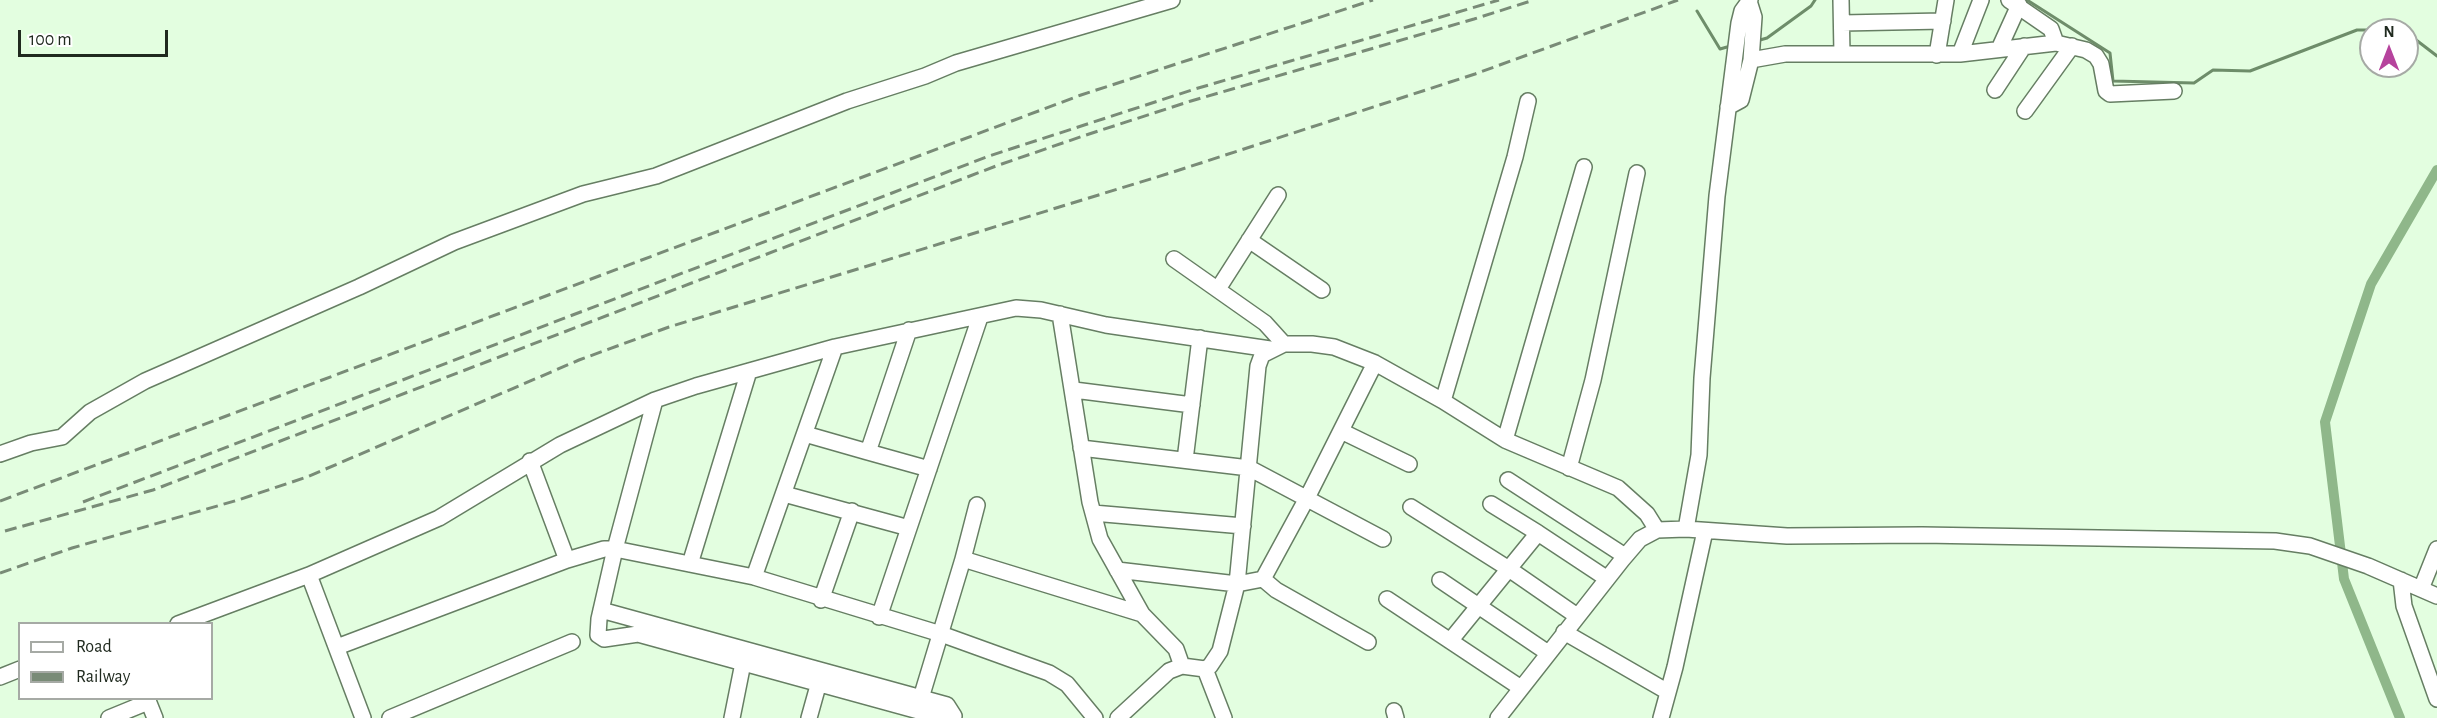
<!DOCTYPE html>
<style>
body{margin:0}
#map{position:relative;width:2437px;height:718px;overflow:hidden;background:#e3fee0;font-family:"Alegreya Sans",sans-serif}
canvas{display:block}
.legend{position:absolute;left:18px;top:622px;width:195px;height:78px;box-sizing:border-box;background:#fff;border:2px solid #a6aaa5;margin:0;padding:8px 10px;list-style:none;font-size:18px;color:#202a1f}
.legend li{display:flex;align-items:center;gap:12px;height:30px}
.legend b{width:30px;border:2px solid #a6aaa5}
.north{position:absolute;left:2359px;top:18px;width:60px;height:60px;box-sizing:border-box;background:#fff;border:2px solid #a6aaa5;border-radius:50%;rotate:0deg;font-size:16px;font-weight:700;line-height:24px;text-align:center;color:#202a1f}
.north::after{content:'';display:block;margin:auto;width:21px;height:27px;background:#b6439d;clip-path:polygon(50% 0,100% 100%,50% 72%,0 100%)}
.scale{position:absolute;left:18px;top:30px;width:150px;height:27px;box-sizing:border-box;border:3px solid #202a1f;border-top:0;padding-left:8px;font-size:18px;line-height:21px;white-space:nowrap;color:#202a1f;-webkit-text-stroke:4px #fff;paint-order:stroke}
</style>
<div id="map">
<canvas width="2437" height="718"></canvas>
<ul class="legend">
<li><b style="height:8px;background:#fff"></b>Road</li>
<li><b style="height:8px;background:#798b77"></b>Railway</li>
</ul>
<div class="north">N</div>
<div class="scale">100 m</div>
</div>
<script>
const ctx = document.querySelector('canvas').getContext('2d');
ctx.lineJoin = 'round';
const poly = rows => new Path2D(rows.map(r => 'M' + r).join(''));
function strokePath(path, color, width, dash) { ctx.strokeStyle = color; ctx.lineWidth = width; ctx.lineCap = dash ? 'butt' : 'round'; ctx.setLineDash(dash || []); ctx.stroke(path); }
strokePath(poly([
 [2027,0,2110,53,2113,81,2194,83,2213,70,2250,71,2357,30,2404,30],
 [1697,11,1720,49,1727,47],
 [2407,33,2437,56],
 [1760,40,1767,38,1811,6,1815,0]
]), '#6e8d6a', 3);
strokePath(poly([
 [2400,718,2344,579,2325,422,2371,284,2437,170]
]), '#8fb78a', 10);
const minor = poly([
 [1841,0,1842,54],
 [2009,0,2051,29,2056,43],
 [1842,23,1943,21],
 [1999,49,2019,5],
 [1960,54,1981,0],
 [1937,55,1946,0],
 [1751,60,1785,54,1960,54,2056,43,2086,50,2096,56,2101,64,2106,91,2110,94,2174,91],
 [1995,90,2024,46],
 [1728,107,1741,100,1751,60,1754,17,1749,1],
 [2025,111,2072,46],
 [1249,240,1322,290],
 [1174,259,1265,323,1284,344],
 [1218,289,1278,195],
 [1060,314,1090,502,1100,539,1142,614,1176,649,1182,666],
 [1074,390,1192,405],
 [1443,401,1515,157,1528,101],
 [1341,431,1409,464],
 [805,434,868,452,909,330],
 [1505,440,1584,167],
 [1081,448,1249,468,1383,539],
 [868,452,929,469],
 [0,454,31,443,62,437,90,412,145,381,359,287,454,242,583,194,656,176,847,101,925,76,956,63,1172,0],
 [1185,460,1200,338],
 [530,461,567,560],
 [1569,468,1593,380,1637,173],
 [1508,480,1625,556],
 [784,494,909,528],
 [1491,504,1538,533],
 [1411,507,1509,569,1577,616],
 [1093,513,1243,526],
 [1686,529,1699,455,1702,378,1717,196,1739,23,1742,11,1750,0],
 [963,559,977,505],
 [690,564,749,371],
 [1117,570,1237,584,1263,579,1307,498,1375,363],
 [309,575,363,718],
 [754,577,835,347],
 [1263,579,1276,590,1368,642],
 [1440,580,1548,653],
 [2401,580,2404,606,2437,699],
 [2421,589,2437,549],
 [1387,599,1521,688],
 [821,600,852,511],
 [601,610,947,705,954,716],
 [879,617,980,317],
 [178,624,309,575,439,518,560,445,655,400],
 [1564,632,1668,692],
 [1450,641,1538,533,1606,578],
 [337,647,567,560,604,549,615,549,754,577,941,634,1049,673,1067,684,1095,718],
 [1205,669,1224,718],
 [0,677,20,669],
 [147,698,155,718],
 [921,698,963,559,1142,614],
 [1394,711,1396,718],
 [109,718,148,702],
 [390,718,572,642],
 [732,718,743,663],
 [809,718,821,675],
 [944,718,638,634,604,639,598,635,599,619,615,549,655,400,696,386,835,347,1016,308,1041,310,1106,325,1270,349],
 [1118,718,1169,671,1182,666,1205,669,1210,666,1220,651,1237,584,1258,366,1262,355,1284,344,1312,344,1334,347,1375,363,1443,401,1505,440,1618,488,1647,514,1657,530],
 [1498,718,1622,560,1640,539,1657,530,1686,529,1787,536,1922,535,2275,541,2310,546,2368,566,2437,596],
 [1661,718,1675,667,1705,531]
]);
strokePath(minor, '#667e63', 18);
strokePath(minor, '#fff', 15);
strokePath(poly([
 [0,501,1081,95,1373,0],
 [83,502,989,156,1195,89,1499,0],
 [5,531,153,490,996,166,1086,135,1191,101,1474,19,1534,0],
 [0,573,72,548,238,500,307,477,579,360,669,327,1170,173,1475,74,1678,0]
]), '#798b77', 3, [12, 6]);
</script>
